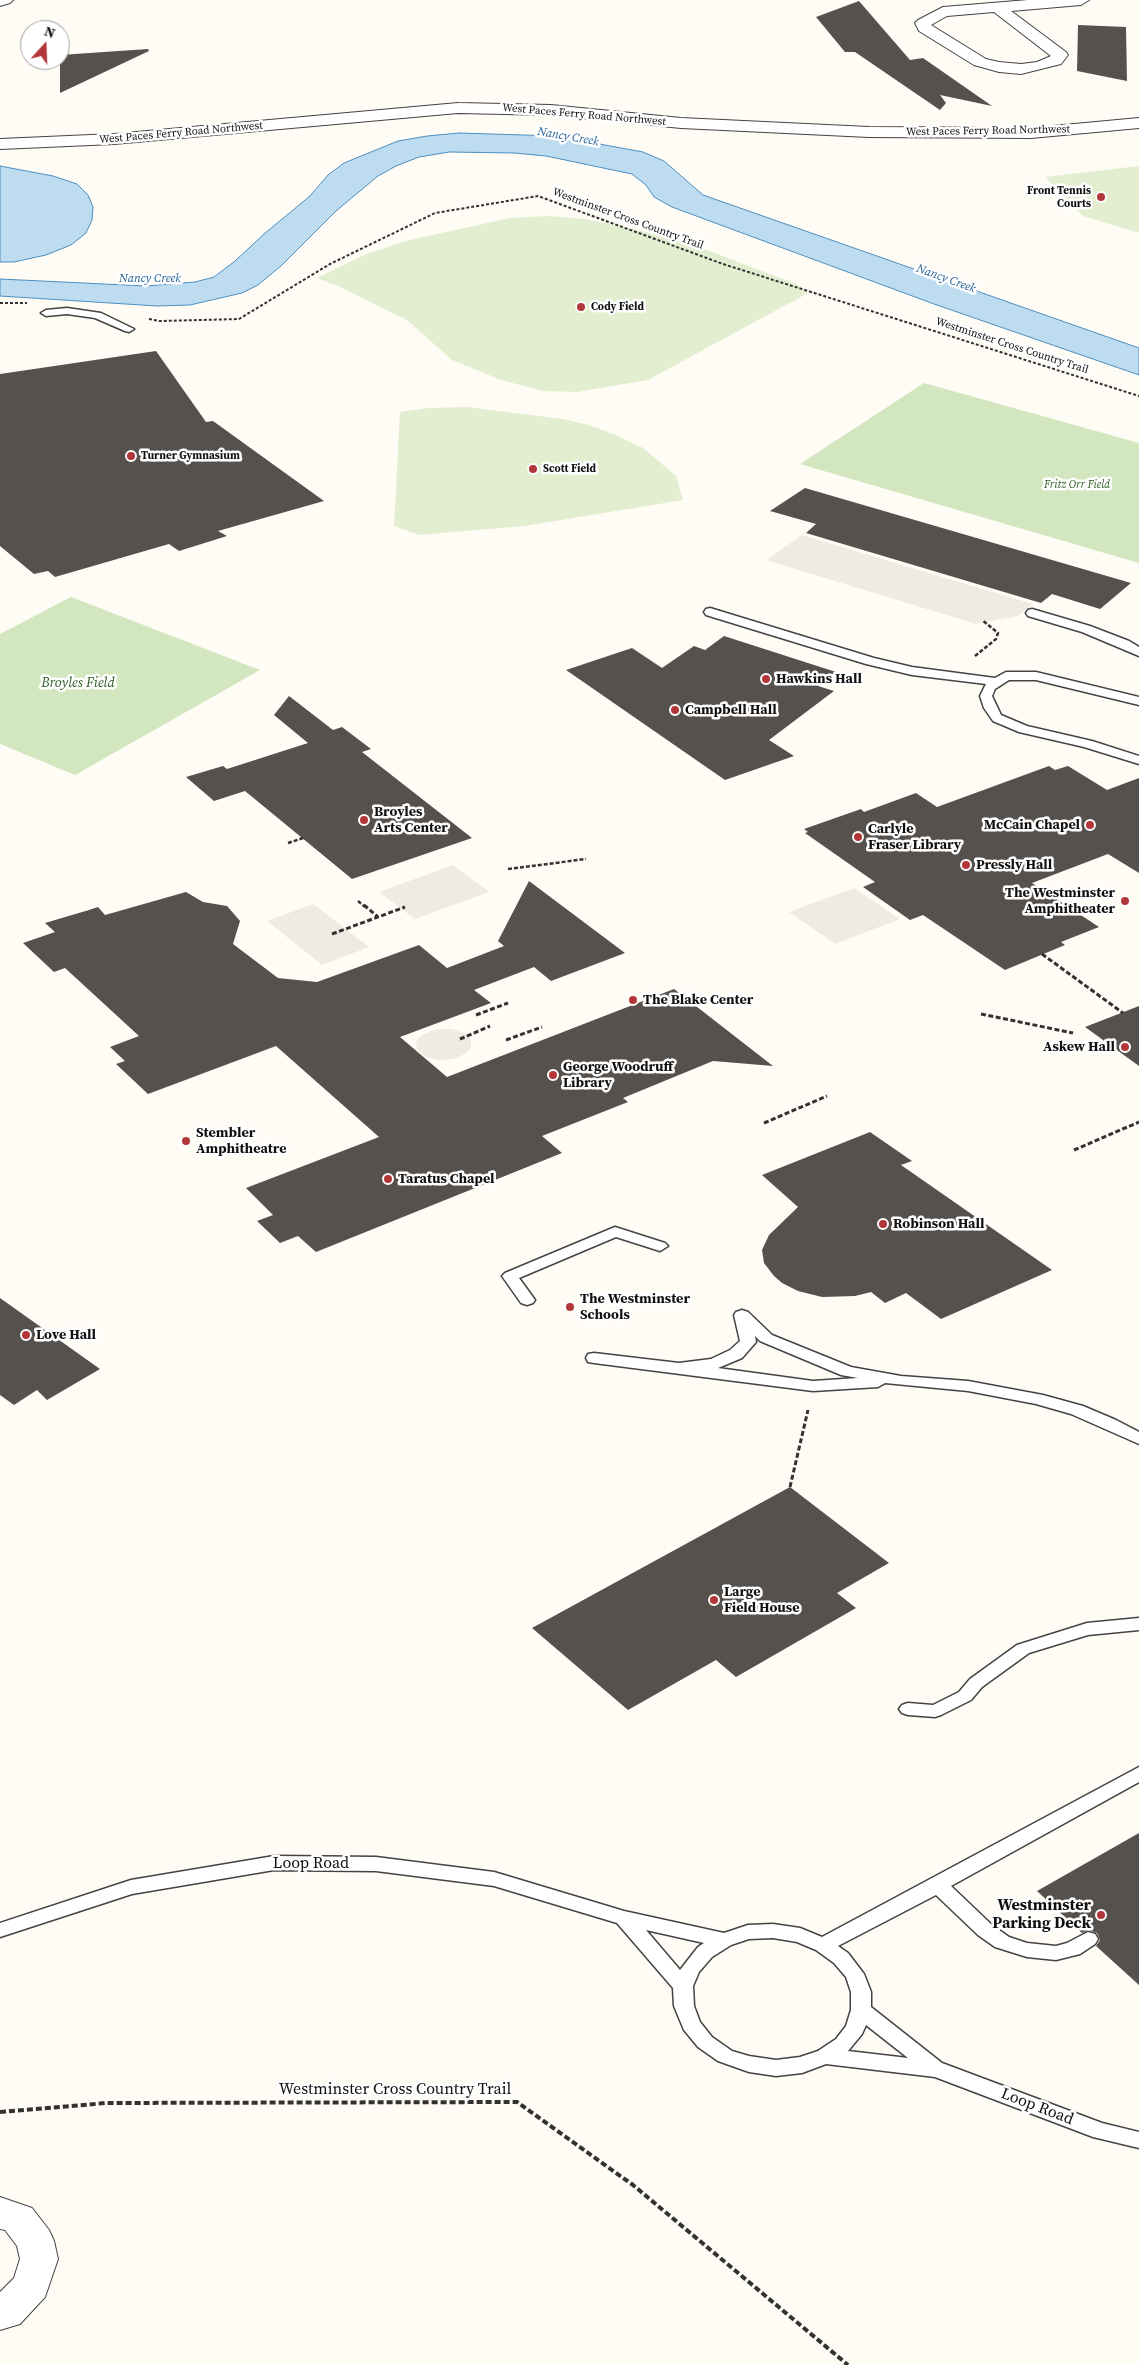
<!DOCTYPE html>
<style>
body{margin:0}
#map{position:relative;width:1139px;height:2365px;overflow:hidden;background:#fefcf4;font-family:"Source Serif 4",serif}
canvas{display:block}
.north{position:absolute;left:20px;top:20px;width:50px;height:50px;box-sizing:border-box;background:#fff;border:1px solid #9f9f9f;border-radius:50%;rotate:20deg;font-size:14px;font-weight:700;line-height:20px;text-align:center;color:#101010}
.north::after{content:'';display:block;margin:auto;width:18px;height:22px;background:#b23638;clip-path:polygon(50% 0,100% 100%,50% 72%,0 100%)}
</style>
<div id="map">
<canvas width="1139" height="2365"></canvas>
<div class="north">N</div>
</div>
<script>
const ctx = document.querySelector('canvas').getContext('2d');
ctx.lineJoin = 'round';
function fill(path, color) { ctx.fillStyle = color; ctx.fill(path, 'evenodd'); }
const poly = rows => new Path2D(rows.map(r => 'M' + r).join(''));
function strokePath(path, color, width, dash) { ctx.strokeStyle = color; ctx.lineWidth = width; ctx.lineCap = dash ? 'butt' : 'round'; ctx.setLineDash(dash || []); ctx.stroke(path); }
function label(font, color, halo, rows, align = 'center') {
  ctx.font = font + ' "Source Serif 4",serif'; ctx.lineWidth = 5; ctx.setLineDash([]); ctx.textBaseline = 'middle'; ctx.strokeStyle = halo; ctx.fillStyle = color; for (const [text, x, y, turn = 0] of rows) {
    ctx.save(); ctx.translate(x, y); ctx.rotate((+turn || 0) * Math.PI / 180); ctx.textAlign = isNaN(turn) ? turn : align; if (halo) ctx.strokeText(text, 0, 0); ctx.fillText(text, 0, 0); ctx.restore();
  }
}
fill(poly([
 [924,383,1139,443,1139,563,800,464],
 [71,597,260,670,75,775,0,744,0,634]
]), '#d2e6c0');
fill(poly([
 [1139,166,1139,233,1083,216,1045,177],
 [549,216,585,219,646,232,707,250,796,284,808,293,648,380,577,392,543,391,501,380,452,360,407,320,338,286,317,278,364,255,405,241,510,218],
 [467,407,563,419,589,425,616,435,643,448,676,476,683,500,525,526,419,535,394,526,400,412,427,408]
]), '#e3eed1');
fill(poly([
 [802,535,1033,604,1018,616,976,624,766,560],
 [453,865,489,892,415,919,379,892],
 [854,888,900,919,835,944,789,912],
 [313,904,369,947,322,965,267,921],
 [437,1029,452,1029,464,1033,471,1040,471,1048,465,1054,453,1059,439,1060,426,1057,417,1050,416,1041,424,1034]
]), '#eeece2');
const water = poly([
 [459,133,556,136,643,152,664,161,703,195,1139,348,1139,375,934,304,672,207,654,197,646,185,632,174,546,156,514,153,449,152,419,157,396,166,378,176,336,211,282,265,258,285,242,293,190,305,157,306,0,296,0,279,146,286,195,282,214,277,235,261,264,234,310,196,328,175,344,163,398,141,427,136,459,133],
 [0,166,53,176,77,184,88,195,93,207,92,220,86,233,71,245,46,255,14,262,0,262,0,166]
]);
fill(water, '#bddcf0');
strokePath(water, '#4c8ec0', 1);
fill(poly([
 [859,1,910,60,923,58,992,106,940,95,946,103,940,110,855,52,845,52,816,17],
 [1078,25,1126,27,1127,81,1077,71],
 [148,49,149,51,60,93,60,55],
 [156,351,206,422,213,421,324,501,218,531,227,536,179,551,169,544,55,577,48,571,34,574,0,546,0,374],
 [805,488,1131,583,1100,609,1052,594,1041,603,806,533,816,524,770,511],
 [724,636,836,672,818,686,834,691,769,740,794,756,725,780,566,670,632,648,662,668,694,646,705,650],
 [289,696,333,730,342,727,371,749,362,752,472,838,352,879,245,791,214,801,186,777,223,766,227,769,308,743,274,715],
 [1049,766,1055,770,1068,766,1107,790,1139,778,1139,873,1108,854,1032,883,1099,927,1061,942,1065,945,1005,970,923,915,910,920,863,887,875,882,805,833,808,832,804,829,861,809,864,812,916,793,937,807],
 [529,881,625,953,551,981,534,967,474,990,491,1003,400,1037,447,1077,674,989,773,1066,713,1061,623,1098,628,1102,542,1136,562,1153,316,1252,298,1236,280,1243,257,1221,273,1215,246,1188,379,1137,276,1046,148,1094,116,1064,125,1061,110,1047,139,1036,65,968,54,972,23,943,55,932,45,923,89,910,98,907,105,915,186,892,203,902,227,906,240,921,233,944,278,978,317,982,419,945,447,968,504,946,498,941],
 [1139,1006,1139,1066,1085,1027],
 [870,1132,912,1161,901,1165,1052,1270,941,1319,906,1293,885,1303,871,1292,855,1296,822,1297,798,1291,782,1283,774,1276,764,1263,762,1250,769,1235,798,1207,762,1175],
 [0,1298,100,1369,47,1400,37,1390,14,1405,0,1395],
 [790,1487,889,1563,837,1593,856,1608,736,1677,716,1660,628,1710,532,1628],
 [1139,1833,1139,1985,1096,1946,1100,1940,1097,1933,1089,1930,1082,1933,1037,1891]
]), '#57514d');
const service = poly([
 [67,308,101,313,134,329,129,332,125,331,95,318,67,314,46,316,41,313,46,310,67,308],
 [710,608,874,658,912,667,995,678,1006,672,1036,672,1139,697,1139,705,1036,680,1009,680,995,689,992,696,1001,715,1027,726,1092,741,1139,756,1139,764,1084,747,1019,732,993,721,984,708,980,696,986,684,912,675,866,664,706,615,704,612,706,609,710,608],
 [1032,609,1090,626,1129,641,1139,647,1139,656,1082,632,1028,616,1026,613,1028,610,1032,609],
 [615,1227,665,1243,668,1246,660,1251,616,1237,519,1278,535,1300,533,1303,527,1305,521,1303,502,1276,505,1273,615,1227],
 [742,1310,748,1312,772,1335,851,1367,901,1376,968,1381,1043,1395,1083,1406,1116,1420,1139,1432,1139,1444,1071,1414,1036,1404,968,1391,885,1383,878,1387,813,1391,594,1363,588,1362,586,1358,588,1354,594,1353,679,1363,711,1359,730,1350,740,1341,734,1315,736,1312,742,1310],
 [755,1336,760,1341,841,1375,858,1378,813,1381,718,1368,742,1358,756,1342,755,1336],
 [1139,1618,1139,1630,1088,1635,1029,1653,982,1687,971,1700,941,1715,935,1717,908,1715,902,1713,899,1709,902,1705,908,1703,933,1705,959,1692,970,1679,1017,1645,1087,1623,1139,1618],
 [1139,1767,1139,1782,951,1886,992,1925,1009,1937,1027,1943,1056,1946,1067,1943,1088,1932,1095,1934,1098,1939,1095,1944,1080,1954,1056,1960,1027,1957,995,1947,978,1935,936,1895,838,1946,848,1953,864,1974,871,1992,871,2007,942,2063,1102,2123,1139,2132,1139,2148,1093,2137,935,2077,826,2064,802,2073,776,2076,749,2072,718,2061,698,2047,684,2030,674,2006,673,1988,617,1923,494,1886,376,1871,274,1870,132,1894,0,1937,0,1923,131,1880,274,1856,376,1857,494,1872,624,1911,724,1933,748,1925,773,1924,800,1928,822,1937,1139,1767],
 [646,1930,704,1943,698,1947,680,1970,646,1930],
 [773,1938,797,1942,816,1950,834,1963,846,1977,851,1992,851,2010,846,2026,836,2039,818,2051,800,2057,776,2060,749,2056,732,2051,712,2037,700,2022,694,2006,693,1986,699,1972,712,1957,731,1945,749,1939,773,1938],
 [866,2025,908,2058,848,2051,862,2034,866,2025]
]);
const minor = poly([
 [0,0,13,0,10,3,0,6,0,0],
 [1028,0,1089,0,1081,5,1011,11,1066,52,1068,55,1061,64,1021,74,999,72,974,65,919,31,915,23,918,20,943,7,1028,0],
 [994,12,1051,56,1037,62,1021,64,999,62,986,59,931,25,947,16,994,12],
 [0,2197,32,2208,49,2230,54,2241,58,2259,45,2297,20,2324,0,2330,0,2292,14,2278,20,2259,17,2246,5,2230,0,2229,0,2197]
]);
const tertiary = poly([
 [458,103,551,105,681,118,869,127,1031,128,1139,118,1139,128,1031,138,869,137,681,128,551,115,458,113,114,144,0,149,0,139,114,134,458,103]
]);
strokePath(service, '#434343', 3);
strokePath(minor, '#434343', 2);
strokePath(tertiary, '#434343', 2);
strokePath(poly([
 [0,303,27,303],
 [149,319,159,321,239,319,330,264,435,213,538,196,723,264,1139,396]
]), '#323232', 2, [3, 2]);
strokePath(poly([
 [975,656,996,639,998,633,982,620],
 [288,843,303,838],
 [508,869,586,859],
 [358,901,365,907]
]), '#323232', 2.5, [4, 2]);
strokePath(poly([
 [364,905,378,917],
 [332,934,405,907],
 [1042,954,1123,1013],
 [981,1014,1073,1033],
 [476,1015,508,1003],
 [460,1039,490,1026],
 [506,1040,542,1027],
 [764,1123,827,1096],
 [1074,1150,1139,1122],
 [790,1487,808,1410]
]), '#323232', 3, [5, 2.5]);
strokePath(poly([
 [0,2112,106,2103,517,2102,633,2185,848,2365]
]), '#323232', 4, [6, 3]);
fill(service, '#fff');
fill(minor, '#fff');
fill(tertiary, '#fff');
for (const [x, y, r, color] of [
 [1101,197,5,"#b23638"],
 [581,307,5,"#b23638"],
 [131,456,5,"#b23638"],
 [533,469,5,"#b23638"],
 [766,679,5,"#b23638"],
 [675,710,5,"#b23638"],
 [364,820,5,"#b23638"],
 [1090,825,5,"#b23638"],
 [858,837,5,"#b23638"],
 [966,865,5,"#b23638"],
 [1125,901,5,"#b23638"],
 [633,1000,5,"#b23638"],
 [1125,1047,5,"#b23638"],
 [553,1075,5,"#b23638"],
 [186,1141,5,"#b23638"],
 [388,1179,5,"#b23638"],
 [883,1224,5,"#b23638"],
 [570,1307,5,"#b23638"],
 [26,1335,5,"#b23638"],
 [714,1600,5,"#b23638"],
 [1101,1915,5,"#b23638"]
]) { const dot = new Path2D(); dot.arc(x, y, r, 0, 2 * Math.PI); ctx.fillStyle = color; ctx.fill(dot); strokePath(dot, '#fff', 2); }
label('11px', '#101010', '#fff', [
 ["West Paces Ferry Road Northwest",584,115,5],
 ["West Paces Ferry Road Northwest",988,131,-1],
 ["West Paces Ferry Road Northwest",181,133,-5],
 ["Westminster Cross Country Trail",628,219,20],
 ["Westminster Cross Country Trail",1012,346,18]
]);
label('bold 11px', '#101010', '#fff', [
 ["Front Tennis",1091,191,"right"],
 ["Courts",1091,204,"right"],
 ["Cody Field",591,307],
 ["Turner Gymnasium",141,456],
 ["Scott Field",543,469]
], 'left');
label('italic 11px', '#316126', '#fff', [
 ["Fritz Orr Field",1077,485]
]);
label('italic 12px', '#256195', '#fff', [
 ["Nancy Creek",568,137,10],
 ["Nancy Creek",150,279],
 ["Nancy Creek",946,279,20]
]);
label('bold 14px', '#101010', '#fff', [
 ["Hawkins Hall",776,679],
 ["Campbell Hall",685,710],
 ["Broyles",374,812],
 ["Arts Center",374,828],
 ["McCain Chapel",1080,825,"right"],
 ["Carlyle",868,829],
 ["Fraser Library",868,845],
 ["Pressly Hall",976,865],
 ["The Westminster",1115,893,"right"],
 ["Amphitheater",1115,909,"right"],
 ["The Blake Center",643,1000],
 ["Askew Hall",1115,1047,"right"],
 ["George Woodruff",563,1067],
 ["Library",563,1083],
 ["Stembler",196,1133],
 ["Amphitheatre",196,1149],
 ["Taratus Chapel",398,1179],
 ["Robinson Hall",893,1224],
 ["The Westminster",580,1299],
 ["Schools",580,1315],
 ["Love Hall",36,1335],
 ["Large",724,1592],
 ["Field House",724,1608]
], 'left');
label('italic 14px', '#316126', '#fff', [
 ["Broyles Field",78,683]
]);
label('16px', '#101010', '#fff', [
 ["Loop Road",311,1864],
 ["Westminster Cross Country Trail",395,2090],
 ["Loop Road",1037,2107,21]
]);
label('bold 16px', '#101010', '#fff', [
 ["Westminster",1091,1906],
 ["Parking Deck",1091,1924]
], 'right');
</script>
